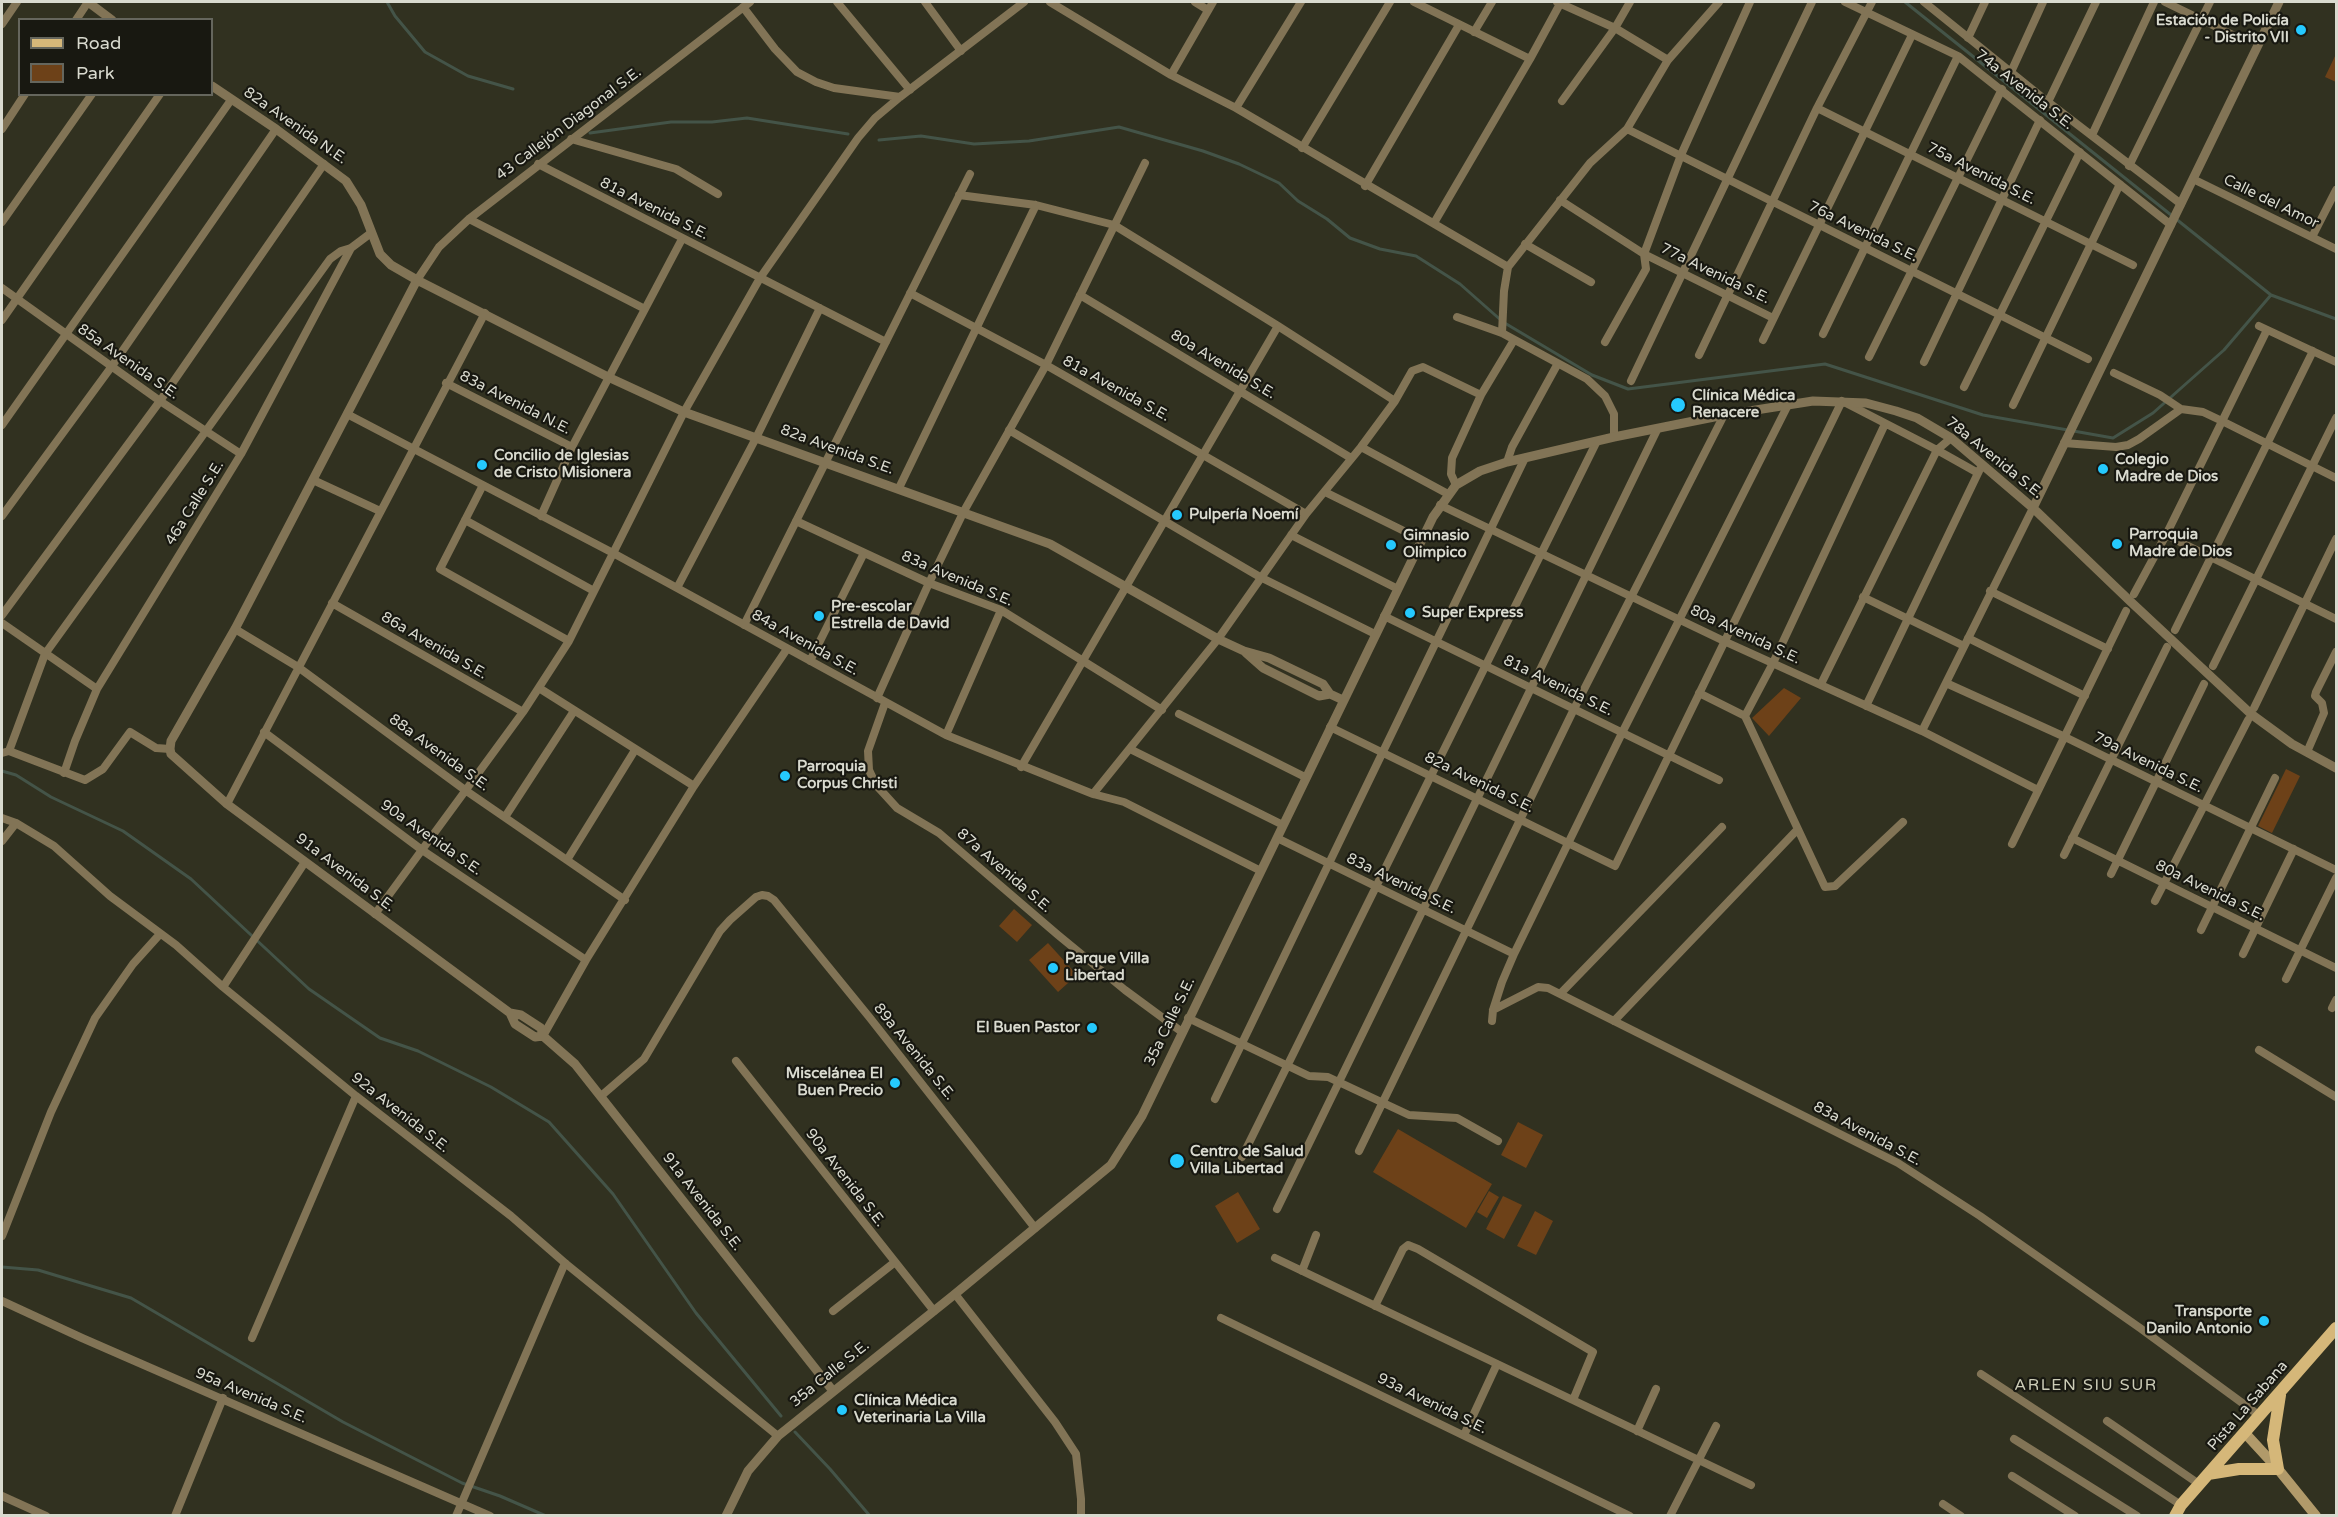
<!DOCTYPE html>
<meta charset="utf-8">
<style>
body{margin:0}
#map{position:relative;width:2338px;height:1517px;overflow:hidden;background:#313120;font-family:"Varela Round",sans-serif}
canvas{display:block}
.frame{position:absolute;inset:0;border:3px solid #d9dacf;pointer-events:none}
.legend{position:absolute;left:18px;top:18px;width:195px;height:78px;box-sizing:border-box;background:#181811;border:2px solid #65665d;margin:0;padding:8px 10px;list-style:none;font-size:18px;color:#d9dacf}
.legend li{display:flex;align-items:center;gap:12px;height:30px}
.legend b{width:30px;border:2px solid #65665d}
</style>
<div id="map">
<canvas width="2338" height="1517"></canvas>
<div class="frame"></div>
<ul class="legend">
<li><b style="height:8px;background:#d5b779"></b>Road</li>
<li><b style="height:16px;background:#6d4118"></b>Park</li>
</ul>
</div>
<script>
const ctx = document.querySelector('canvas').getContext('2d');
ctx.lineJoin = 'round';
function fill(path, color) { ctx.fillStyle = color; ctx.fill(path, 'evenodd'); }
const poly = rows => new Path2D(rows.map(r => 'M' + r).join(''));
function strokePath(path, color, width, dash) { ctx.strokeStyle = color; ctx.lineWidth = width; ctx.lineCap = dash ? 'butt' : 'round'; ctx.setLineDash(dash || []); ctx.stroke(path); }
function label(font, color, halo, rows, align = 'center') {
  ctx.font = font + ' "Varela Round",sans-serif'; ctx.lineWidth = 4.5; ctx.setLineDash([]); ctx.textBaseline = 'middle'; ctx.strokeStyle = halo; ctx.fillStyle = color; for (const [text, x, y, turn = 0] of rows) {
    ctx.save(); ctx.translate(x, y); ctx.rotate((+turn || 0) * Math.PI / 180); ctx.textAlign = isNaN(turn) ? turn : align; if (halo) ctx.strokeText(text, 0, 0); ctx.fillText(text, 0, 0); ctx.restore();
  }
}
fill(poly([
 [2336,54,2336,82,2325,77],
 [1784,688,1801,698,1769,736,1752,718],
 [2286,769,2300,776,2272,833,2258,826],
 [1014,909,1032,925,1017,942,999,926],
 [1048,943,1077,975,1058,992,1029,960],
 [1518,1122,1543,1135,1526,1168,1501,1155],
 [1398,1129,1492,1184,1466,1228,1373,1172],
 [1489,1191,1499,1197,1487,1218,1477,1212],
 [1238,1192,1260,1229,1237,1243,1215,1206],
 [1503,1196,1522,1205,1504,1239,1486,1229],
 [1535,1211,1553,1221,1536,1255,1517,1246]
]), '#6d4118');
strokePath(poly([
 [387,2,395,16,425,52,468,76,513,89],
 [1905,2,2271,295,2336,319],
 [590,133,671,122,712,122,747,118,848,134],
 [879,140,921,136,974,144,1029,141,1119,127,1203,151,1239,164,1279,183,1298,201,1327,219,1350,238,1380,249,1416,256,1460,284,1503,322,1592,375,1628,389,1825,364,1983,415,2113,438,2153,413,2224,350,2271,295],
 [2,771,16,775,51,797,123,831,191,879,309,989,380,1038,418,1051,491,1087,549,1122,613,1194,696,1313,781,1416],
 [2,1267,38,1270,131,1298,343,1422,462,1483,500,1496,546,1516],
 [795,1432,830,1469,870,1516]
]), '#445448', 3);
strokePath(poly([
 [837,2,910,90],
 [925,2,961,51],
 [1050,2,1171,75,1236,108,1508,267],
 [1195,2,1208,10],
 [1414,2,1530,59],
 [1557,2,1615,28,1668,60],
 [1845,2,1958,56,2171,225],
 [1924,2,2048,102,2181,204],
 [2165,2,2233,35],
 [743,7,775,49,797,72,816,82,834,88,900,97],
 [76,20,88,2],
 [2,24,17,2],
 [1474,32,1492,2],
 [1968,38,1985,2],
 [2011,72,2043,2],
 [1171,75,1213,2],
 [1562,101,1615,28,1630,2],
 [2048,102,2096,2],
 [1236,108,1301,2],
 [1817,108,2133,265],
 [2,129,25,94],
 [1627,129,2088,359],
 [2092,135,2154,2],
 [571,139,676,169,718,194],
 [1302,148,1390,2],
 [538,164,886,342],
 [2129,166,2210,2],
 [2193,179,2336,249],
 [1365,186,1459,25],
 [959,195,1036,205,1114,225,1278,326,1395,401],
 [1560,200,1644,254,1773,318],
 [469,219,645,309],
 [2,222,92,94],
 [1434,223,1530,59,1561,2],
 [2312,237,2336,190],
 [1525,244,1591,282],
 [417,280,439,247,469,219,750,2],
 [2,288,160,401,241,454],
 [910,293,1046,365,1306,514],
 [1080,295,1351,458],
 [1457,317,1502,333,1587,379,1605,396,1614,414,1614,437],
 [2,320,160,94],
 [2259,326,2336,362],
 [1502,333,1504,291,1508,267,1590,163,1627,129,1668,60,1719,2],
 [1823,334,1958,56],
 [1763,340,1912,35],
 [1605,342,1646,269,1644,254,1681,155,1750,2],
 [1699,355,1817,108,1872,2],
 [1869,357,2002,89],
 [1924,362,2040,120],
 [2114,373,2160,395,2181,409,2203,412,2222,421,2336,478],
 [1631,381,1812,2],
 [446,383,572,447],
 [1964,387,2080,152],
 [2013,405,2120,184],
 [347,414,613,553,946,735,1093,794,1124,802,1261,871],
 [1885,424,1773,663,1745,716,1825,887,1835,886,1903,822],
 [2,425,231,100],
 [1009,430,1260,577,1375,634],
 [2064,443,2116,447,2128,445,2139,439,2181,409],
 [1361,447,1448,494],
 [1507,462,1512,447,1557,365],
 [313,480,380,511],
 [483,485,440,569,569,641],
 [1456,485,1451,474,1452,458,1481,395,1514,340],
 [899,488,1036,205],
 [1325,492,1406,532],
 [1440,505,1726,642,1922,731,2038,790],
 [2,516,112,366,276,129],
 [541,516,572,447,682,239],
 [465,520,594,591],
 [796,521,929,583,1001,610,1162,710],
 [1291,535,1398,589],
 [2166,535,2336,619],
 [677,588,756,438,820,308],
 [1990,591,2108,649],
 [2134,594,2166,535,2267,330],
 [1863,597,1964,646],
 [332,603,523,712],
 [2,615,160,401,324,164],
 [1384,616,1719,780],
 [2,623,97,689],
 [744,625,970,174],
 [235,629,298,667,465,790,625,900],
 [2175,630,2313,351],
 [1968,638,2085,696],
 [810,661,864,553],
 [2213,666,2336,418],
 [1946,683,2065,737,2336,870],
 [1821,684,1937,450,1978,473],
 [539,688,694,786],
 [1699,693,1745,716],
 [877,698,929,583,964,511,1046,365,1145,163],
 [885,703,868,751,869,770,876,785,887,797,897,808,939,833,1058,935,1125,990,1182,1032],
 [1866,706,1980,469],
 [2254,708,2336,539],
 [1179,714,1305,777],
 [1330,727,1615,866,1842,401,1937,450,1951,438],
 [1922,731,2033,508],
 [264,732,422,850,586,960],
 [946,735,1001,610],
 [1130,749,1283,825],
 [9,751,45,654,330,259,341,251,351,248,371,233],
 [2307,752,2324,713,2322,703,2315,696,2316,692,2336,652],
 [2,753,9,751,85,780,103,769,130,732,156,748,170,749],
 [1021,767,1278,326],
 [64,773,75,741,97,689,241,454,351,248],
 [1093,794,1218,639,1306,514,1361,447,1395,401,1412,371,1423,367,1481,395],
 [227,804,485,313],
 [505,817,574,711],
 [2,818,16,823,54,846,110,896,176,945,223,987,356,1096,511,1216,565,1263,778,1436],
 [1277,838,1514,954],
 [2072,838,2336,968],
 [2,841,16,823],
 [2012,844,2126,611],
 [2064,855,2167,647],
 [567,860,635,750],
 [2111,874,2204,684],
 [2155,901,2248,720],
 [375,914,523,712,569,641,684,412,760,278,858,138,875,118,900,97,1024,2],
 [2201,930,2275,778],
 [2243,954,2294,849],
 [2286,979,2336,878],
 [223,987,305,862],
 [1561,993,1722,827],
 [2332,1008,2336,1000],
 [1493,1010,1538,987,1548,988,1898,1163,1980,1216,2140,1328,2260,1416],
 [1188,1018,1309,1076,1328,1077,1409,1115,1457,1118,1498,1141],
 [1492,1021,1493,1010,1502,982,1514,954,1622,733,1788,405],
 [1614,1021,1797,830],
 [543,1036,586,960,694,786,787,649],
 [2259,1050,2336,1097],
 [736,1061,934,1311],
 [601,1096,644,1059,720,931,730,920,756,897,762,895,768,896,774,900,870,1018,1035,1228],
 [1215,1099,1525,458],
 [1359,1151,1574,709,1724,415],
 [1242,1157,1596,443],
 [1277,1209,1657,430],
 [2,1236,51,1112,95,1018,133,964,160,934],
 [1275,1258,1751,1485],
 [1302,1271,1316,1235],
 [955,1294,1055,1422,1076,1454,1081,1499,1081,1516],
 [2,1301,82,1338,490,1516],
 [1375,1306,1403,1249,1408,1245,1418,1249,1593,1352,1573,1400],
 [833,1311,895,1262],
 [1221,1318,1630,1516],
 [252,1338,356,1096],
 [1981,1374,2181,1505],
 [2107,1421,2199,1484],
 [1637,1431,1656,1389],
 [1464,1435,1497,1364],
 [2014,1439,2137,1516],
 [2012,1476,2075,1516],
 [2,1496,46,1516],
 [1943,1504,1961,1516],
 [175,1516,223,1398],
 [456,1516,565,1263],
 [1670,1516,1716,1426]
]), '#827456', 8);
strokePath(poly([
 [88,2,112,20],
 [212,86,276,129,346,181,361,205,380,254,391,265,417,280,608,377,684,412,1050,544,1218,639,1244,651,1269,658,1323,684,1330,694,1343,700],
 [417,280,235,629,171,741,170,749,171,754,227,804,510,1013,515,1024,535,1037,543,1036],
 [2033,508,2279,2],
 [1246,653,1263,668,1319,696,1330,694],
 [510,1013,521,1015,541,1028,543,1036,575,1064,833,1391],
 [726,1516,748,1471,778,1436,955,1294,1111,1165,1142,1116,1433,517,1456,485,1480,471,1507,462,1614,437,1724,415,1813,401,1866,403,1896,411,1917,418,1951,438,2033,508,2131,602,2251,714,2292,744,2336,768]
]), '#827456', 9);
strokePath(poly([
 [2244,1432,2278,1469,2316,1516]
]), '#b19a6a', 10);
strokePath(poly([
 [2208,1474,2239,1469,2278,1469,2273,1440,2280,1395],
 [2175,1516,2181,1505,2336,1328]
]), '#d5b779', 12);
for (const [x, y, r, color] of [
 [2301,30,6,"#25c9fe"],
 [1678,405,8,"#25c9fe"],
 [482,465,6,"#25c9fe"],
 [2103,469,6,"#25c9fe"],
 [1177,515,6,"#25c9fe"],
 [2117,544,6,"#25c9fe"],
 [1391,545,6,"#25c9fe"],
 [1410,613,6,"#25c9fe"],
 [819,616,6,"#25c9fe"],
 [785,776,6,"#25c9fe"],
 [1053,968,6,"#25c9fe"],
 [1092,1028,6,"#25c9fe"],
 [895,1083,6,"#25c9fe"],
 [1177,1161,8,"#25c9fe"],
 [2264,1321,6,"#25c9fe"],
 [842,1410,6,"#25c9fe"]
]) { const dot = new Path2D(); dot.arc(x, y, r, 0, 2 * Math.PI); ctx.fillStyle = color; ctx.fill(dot); strokePath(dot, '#181811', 2); }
label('bold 15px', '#d9dacf', '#181811', [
 ["Estación de Policía",2289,21,"right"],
 ["- Distrito VII",2289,38,"right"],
 ["Clínica Médica",1692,396],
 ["Renacere",1692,413],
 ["Concilio de Iglesias",494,456],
 ["de Cristo Misionera",494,473],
 ["Colegio",2115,460],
 ["Madre de Dios",2115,477],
 ["Pulpería Noemí",1189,515],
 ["Parroquia",2129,535],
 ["Madre de Dios",2129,552],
 ["Gimnasio",1403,536],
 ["Olimpico",1403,553],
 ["Pre-escolar",831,607],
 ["Estrella de David",831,624],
 ["Super Express",1422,613],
 ["Parroquia",797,767],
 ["Corpus Christi",797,784],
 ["Parque Villa",1065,959],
 ["Libertad",1065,976],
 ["El Buen Pastor",1080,1028,"right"],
 ["Miscelánea El",883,1074,"right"],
 ["Buen Precio",883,1091,"right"],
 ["Centro de Salud",1190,1152],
 ["Villa Libertad",1190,1169],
 ["Transporte",2252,1312,"right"],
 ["Danilo Antonio",2252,1329,"right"],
 ["Clínica Médica",854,1401],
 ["Veterinaria La Villa",854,1418]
], 'left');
label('15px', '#d9dacf', '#181811', [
 ["74a Avenida S.E.",2024,90,38],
 ["43 Callejón Diagonal S.E.",569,124,-37],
 ["82a Avenida N.E.",295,126,35],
 ["75a Avenida S.E.",1981,174,27],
 ["Calle del Amor",2271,202,26],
 ["81a Avenida S.E.",654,209,27],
 ["76a Avenida S.E.",1863,232,26],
 ["77a Avenida S.E.",1715,274,26],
 ["85a Avenida S.E.",128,362,35],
 ["80a Avenida S.E.",1223,365,31],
 ["81a Avenida S.E.",1116,389,29],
 ["83a Avenida N.E.",515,403,27],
 ["82a Avenida S.E.",837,450,20],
 ["78a Avenida S.E.",1994,458,39],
 ["46a Calle S.E.",195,503,-58],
 ["83a Avenida S.E.",957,579,23],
 ["80a Avenida S.E.",1745,635,25],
 ["84a Avenida S.E.",805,643,29],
 ["86a Avenida S.E.",434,646,30],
 ["81a Avenida S.E.",1558,686,26],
 ["88a Avenida S.E.",439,753,36],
 ["79a Avenida S.E.",2148,763,26],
 ["82a Avenida S.E.",1479,783,26],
 ["90a Avenida S.E.",431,838,35],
 ["87a Avenida S.E.",1004,871,41],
 ["91a Avenida S.E.",345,873,37],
 ["83a Avenida S.E.",1401,884,26],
 ["80a Avenida S.E.",2210,891,26],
 ["35a Calle S.E.",1170,1022,-64],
 ["89a Avenida S.E.",914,1052,51],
 ["92a Avenida S.E.",400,1113,38],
 ["83a Avenida S.E.",1867,1134,28],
 ["90a Avenida S.E.",845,1178,52],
 ["91a Avenida S.E.",702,1202,52],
 ["35a Calle S.E.",830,1374,-39],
 ["95a Avenida S.E.",251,1396,23],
 ["93a Avenida S.E.",1432,1404,26],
 ["Pista La Sabana",2248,1406,-49]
]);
ctx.letterSpacing = '1.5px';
label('16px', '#ccccb7', '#181811', [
 ["ARLEN SIU SUR",2086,1386]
]);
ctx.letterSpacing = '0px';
</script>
